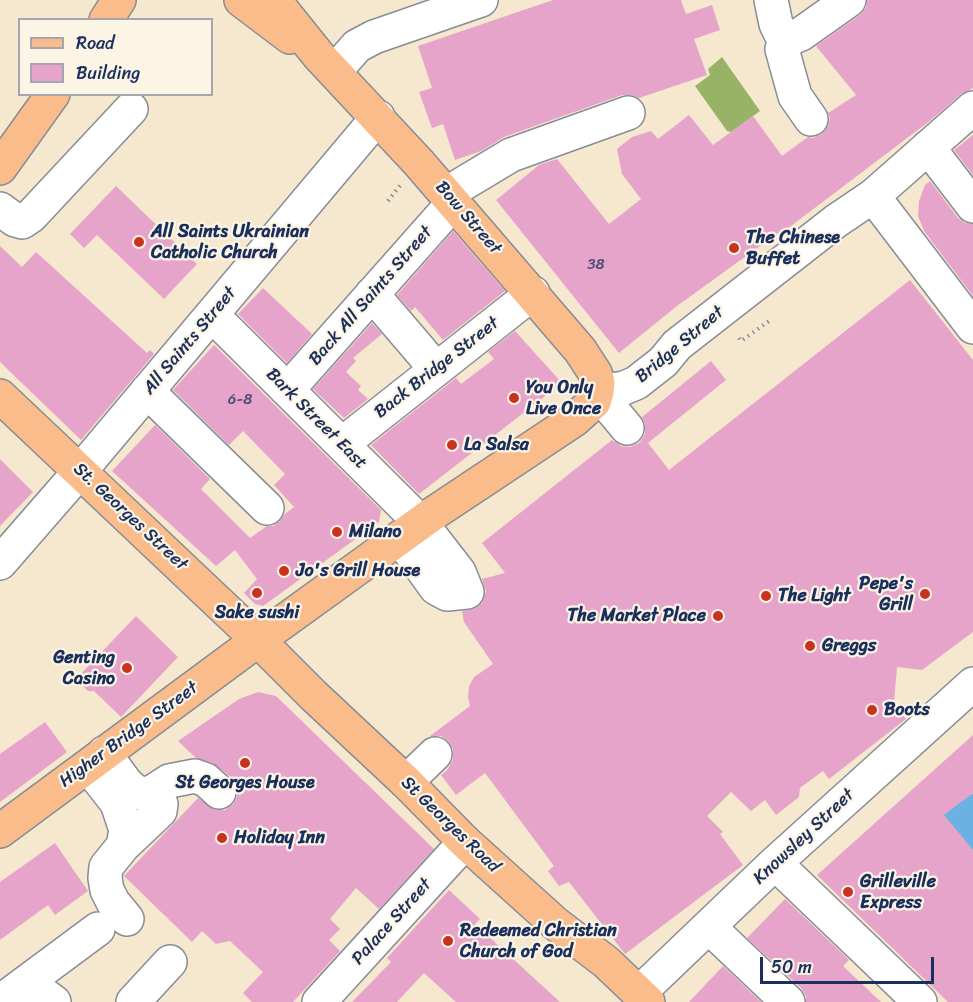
<!DOCTYPE html>
<style>
body{margin:0}
#map{position:relative;width:973px;height:1002px;overflow:hidden;background:#f5e8ce;font-family:Sriracha,sans-serif}
canvas{display:block}
.legend{position:absolute;left:18px;top:18px;width:195px;height:78px;box-sizing:border-box;background:#fcf5e5;border:2px solid #a2a6af;margin:0;padding:8px 10px;list-style:none;font-size:18px;color:#1b2f5e}
.legend li{display:flex;align-items:center;gap:12px;height:30px}
.legend b{width:30px;border:2px solid #a2a6af}
.scale{position:absolute;left:760px;top:957px;width:174px;height:27px;box-sizing:border-box;border:3px solid #1b2f5e;border-top:0;padding-left:8px;font-size:18px;line-height:21px;white-space:nowrap;color:#1b2f5e;-webkit-text-stroke:4px #fcf5e5;paint-order:stroke}
</style>
<div id="map">
<canvas width="973" height="1002"></canvas>
<ul class="legend">
<li><b style="height:8px;background:#f9bc8a"></b>Road</li>
<li><b style="height:16px;background:#e7a4ca"></b>Building</li>
</ul>
<div class="scale">50 m</div>
</div>
<script>
const ctx = document.querySelector('canvas').getContext('2d');
ctx.lineJoin = 'round';
function fill(path, color) { ctx.fillStyle = color; ctx.fill(path, 'evenodd'); }
const poly = rows => new Path2D(rows.map(r => 'M' + r).join(''));
function strokePath(path, color, width, dash) { ctx.strokeStyle = color; ctx.lineWidth = width; ctx.lineCap = dash ? 'butt' : 'round'; ctx.setLineDash(dash || []); ctx.stroke(path); }
function label(font, color, halo, rows, align = 'center') {
  ctx.font = font + ' Sriracha,sans-serif'; ctx.lineWidth = 4.5; ctx.setLineDash([]); ctx.textBaseline = 'middle'; ctx.strokeStyle = halo; ctx.fillStyle = color; for (const [text, x, y, turn = 0] of rows) {
    ctx.save(); ctx.translate(x, y); ctx.rotate((+turn || 0) * Math.PI / 180); ctx.textAlign = isNaN(turn) ? turn : align; if (halo) ctx.strokeText(text, 0, 0); ctx.fillText(text, 0, 0); ctx.restore();
  }
}
fill(poly([
 [973,793,973,850,944,815]
]), '#c0d174');
fill(poly([
 [722,57,760,111,731,132,727,131,695,86,710,75,708,69]
]), '#98b366');
strokePath(poly([
 [959,810,973,829]
]), '#6bb1e2', 42);
fill(poly([
 [553,0,681,0,686,14,712,5,720,30,694,39,707,75,639,98,631,95,622,95,504,137,481,151,455,160,443,124,432,128,419,92,432,88,418,46],
 [867,0,973,0,973,88,961,94,931,120,787,229,785,228,677,306,619,353,496,200,539,165,557,159,609,224,641,199,622,174,617,149,632,137,651,131,658,139,689,115,713,145,753,116,782,156,808,137,813,138,822,134,828,126,830,118,828,113,856,95,816,46,860,15,866,8],
 [973,135,973,175,954,150],
 [930,181,958,218,965,223,973,224,973,296,924,231,918,216,919,201,925,185],
 [116,186,197,264,164,299,97,235,84,248,70,234],
 [453,231,505,291,443,340,415,307,411,311,397,295],
 [0,246,22,267,36,252,147,353,150,350,154,354,81,440,0,362],
 [910,280,973,360,973,632,922,670,897,667,894,703,906,719,829,779,823,771,800,788,799,797,776,815,765,800,751,811,731,792,707,816,723,832,720,834,743,865,625,954,569,882,559,886,548,871,554,866,485,773,456,795,441,775,447,770,453,760,453,749,448,741,441,736,430,736,470,706,468,697,469,686,474,677,493,664,464,622,462,611,474,609,482,603,486,591,482,579,505,573,482,543,612,440,621,446,630,447,639,443,645,434,645,424,642,417,711,361,726,380,648,443,669,470],
 [263,288,312,334,287,363,238,314],
 [372,323,382,334,353,358,356,361,346,372,361,386,358,390,368,399,344,418,313,389],
 [515,331,562,383,419,494,371,445,456,378,461,384,494,359,488,352],
 [214,345,381,510,379,522,263,606,255,604,244,593,257,579,235,550,216,566,112,471,155,425,210,479,201,489,250,538,267,526,273,526,280,521,285,514,294,507,274,485,285,474,243,431,229,445,173,390],
 [0,459,33,492,0,526],
 [136,616,178,657,121,717,94,691,88,691,76,679],
 [258,692,276,696,434,849,379,909,356,888,330,919,340,929,329,940,340,951,293,1002,252,1002,243,993,263,972,230,941,216,944,202,931,192,942,124,876,198,798,215,810,225,810,233,804,237,797,237,787,232,778,213,763,196,758,178,741,239,699],
 [45,722,67,752,0,802,0,754],
 [973,735,973,793,944,815,973,850,973,1002,948,1002,817,875],
 [55,843,88,891,55,915,48,905,0,940,0,882],
 [449,890,480,919,475,924,560,1002,456,1002,424,973,397,1002,352,1002,391,962,387,958],
 [785,899,849,960,843,966,881,1002,806,1002,806,996,801,988,747,938],
 [723,966,761,1002,689,1002]
]), '#e7a4ca');
const minor = poly([
 [771,0,776,24,781,34,786,38,794,37,801,34,849,0],
 [786,38,782,49,795,96,811,119],
 [335,71,357,46,374,37,481,0],
 [928,147,973,206],
 [446,194,511,155,628,113],
 [873,196,973,327],
 [0,209,15,220,22,222,31,216,131,109],
 [372,294,436,369],
 [212,315,421,523,459,572,467,592],
 [286,389,299,377,454,202],
 [147,391,267,508],
 [597,392,624,388,636,383,663,362,677,345,836,221,873,196,973,108],
 [597,392,627,428],
 [342,444,533,293],
 [400,538,436,588,447,594,467,592],
 [0,563,81,470,378,117],
 [104,753,126,783,136,792,146,794,152,792,156,794,161,804,160,811,123,846,106,867,105,878,107,890,113,902,127,919],
 [92,771,117,803,126,830,123,846],
 [406,782,435,754],
 [152,792,169,781,195,776,206,780,219,792],
 [775,863,920,1002],
 [709,927,788,1002],
 [27,982,54,1002],
 [639,993,775,863,973,684],
 [5,998,98,929],
 [133,1002,170,962],
 [319,1002,465,842]
]);
const major = poly([
 [241,0,290,37],
 [106,20,119,0],
 [0,168,53,94],
 [0,396,258,640,313,695,406,782,465,842,556,924,606,962,648,1002],
 [0,831,258,640,434,513,574,420,594,402,597,392,598,382,595,373,580,350,419,163,319,56,274,0]
]);
strokePath(minor, '#888c96', 36);
strokePath(major, '#888c96', 36);
strokePath(poly([
 [388,201,402,183],
 [739,338,741,341,772,319]
]), '#888c96', 4, [1.5, 4.5]);
strokePath(minor, '#fff', 33);
strokePath(major, '#f9bc8a', 33);
for (const [x, y, r, color] of [
 [139,242,6,"#c8321e"],
 [734,248,6,"#c8321e"],
 [514,398,6,"#c8321e"],
 [452,445,6,"#c8321e"],
 [337,532,6,"#c8321e"],
 [284,571,6,"#c8321e"],
 [257,593,6,"#c8321e"],
 [925,594,6,"#c8321e"],
 [766,596,6,"#c8321e"],
 [718,616,6,"#c8321e"],
 [810,646,6,"#c8321e"],
 [127,668,6,"#c8321e"],
 [872,710,6,"#c8321e"],
 [245,763,6,"#c8321e"],
 [222,838,6,"#c8321e"],
 [848,892,6,"#c8321e"],
 [448,941,6,"#c8321e"]
]) { const dot = new Path2D(); dot.arc(x, y, r, 0, 2 * Math.PI); ctx.fillStyle = color; ctx.fill(dot); strokePath(dot, '#fcf5e5', 2); }
label('15px', '#4e4c79', null, [
 ["38",596,265],
 ["6-8",240,400]
]);
label('18px', '#1b2f5e', '#fcf5e5', [
 ["Bow Street",468,218,49],
 ["Back All Saints Street",371,296,-49],
 ["All Saints Street",190,341,-50],
 ["Bridge Street",680,345,-40],
 ["Back Bridge Street",437,368,-38],
 ["Bark Street East",316,419,45],
 ["St. Georges Street",130,517,43],
 ["Higher Bridge Street",129,735,-36],
 ["St Georges Road",450,825,44],
 ["Knowsley Street",804,837,-43],
 ["Palace Street",392,922,-48]
]);
label('bold 18px', '#1b2f5e', '#fcf5e5', [
 ["All Saints Ukrainian",151,232],
 ["Catholic Church",151,253],
 ["The Chinese",746,238],
 ["Buffet",746,259],
 ["You Only",526,388],
 ["Live Once",526,409],
 ["La Salsa",464,445],
 ["Milano",349,532],
 ["Jo's Grill House",296,571],
 ["Pepe's",913,584,"right"],
 ["Grill",913,605,"right"],
 ["The Light",778,596],
 ["Sake sushi",257,613,"center"],
 ["The Market Place",706,616,"right"],
 ["Greggs",822,646],
 ["Genting",115,658,"right"],
 ["Casino",115,679,"right"],
 ["Boots",884,710],
 ["St Georges House",245,783,"center"],
 ["Holiday Inn",234,838],
 ["Grilleville",860,882],
 ["Express",860,903],
 ["Redeemed Christian",460,931],
 ["Church of God",460,952]
], 'left');
</script>
